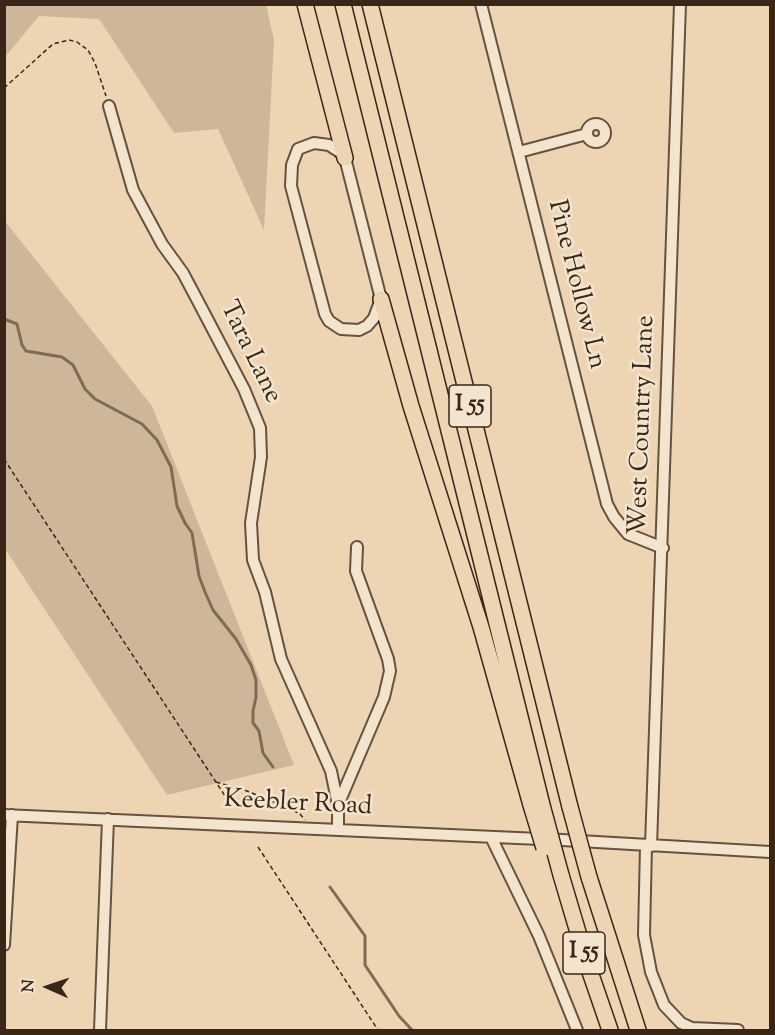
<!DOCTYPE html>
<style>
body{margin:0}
#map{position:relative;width:775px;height:1035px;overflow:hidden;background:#edd5b4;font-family:"Sorts Mill Goudy",serif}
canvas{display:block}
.frame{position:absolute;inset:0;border:6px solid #392617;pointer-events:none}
.north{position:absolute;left:18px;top:957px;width:60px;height:60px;-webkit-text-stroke:4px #f3e4ce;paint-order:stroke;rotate:273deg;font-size:16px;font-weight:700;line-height:24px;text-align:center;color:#392617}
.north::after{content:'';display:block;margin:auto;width:21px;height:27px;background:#392617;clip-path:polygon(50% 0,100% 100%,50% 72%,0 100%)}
</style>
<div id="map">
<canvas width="775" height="1035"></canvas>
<div class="frame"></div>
<div class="north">N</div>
</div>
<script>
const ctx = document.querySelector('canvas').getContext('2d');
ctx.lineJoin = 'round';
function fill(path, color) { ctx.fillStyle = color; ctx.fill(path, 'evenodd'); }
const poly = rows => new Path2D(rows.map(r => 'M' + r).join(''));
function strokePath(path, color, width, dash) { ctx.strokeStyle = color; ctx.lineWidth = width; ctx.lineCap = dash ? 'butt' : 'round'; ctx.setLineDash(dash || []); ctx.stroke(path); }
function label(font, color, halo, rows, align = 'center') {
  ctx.font = font + ' "Sorts Mill Goudy",serif'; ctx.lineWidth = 5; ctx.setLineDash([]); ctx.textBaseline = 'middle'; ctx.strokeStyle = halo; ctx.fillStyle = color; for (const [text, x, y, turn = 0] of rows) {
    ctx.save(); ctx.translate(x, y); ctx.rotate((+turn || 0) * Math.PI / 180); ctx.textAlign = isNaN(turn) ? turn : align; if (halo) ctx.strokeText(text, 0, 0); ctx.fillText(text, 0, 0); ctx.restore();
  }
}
fill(poly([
 [5,4,266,5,274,40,264,230,218,129,174,133,99,19,39,16,5,57],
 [4,220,152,406,294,765,167,795,5,549]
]), '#ceb799');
strokePath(poly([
 [4,319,17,324,22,345,26,351,62,357,73,365,85,389,95,399,142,424,157,440,171,467,177,506,185,523,192,533,199,576,205,592,213,610,236,639,251,665,256,680,256,697,253,711,253,723,259,731,263,753,273,767],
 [330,887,365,936,365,965,399,1016,412,1030]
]), '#806c55', 3);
const minor = poly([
 [481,4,607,504,614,517,628,534,663,548],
 [109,106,133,190,162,244,183,273,201,307,244,389,260,428,261,457,251,523,253,560,265,592,281,659,331,771,338,805,338,829],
 '587 133a9 9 0 1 1 18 0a9 9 0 1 1-18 0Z',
 [314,143,329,145,340,152,345,158,381,299,374,318,367,326,359,330,341,329,329,321,325,314,291,186,292,165,298,149,314,143],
 [519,152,587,134],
 [338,805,384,697,390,671,388,659,356,571,357,547],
 [4,815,562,840,770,852],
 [491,837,539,936,577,1030],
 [646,846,644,935,651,972,664,1005,681,1023,692,1028,738,1030],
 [651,846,680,4],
 [4,945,12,815],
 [100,1030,108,819]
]);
const highway = poly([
 [305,4,345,158],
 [343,4,542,805],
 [370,4,570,807],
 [381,299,411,406,481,627,531,805],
 [561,875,588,966,610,1030],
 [589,877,638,1030]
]);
strokePath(minor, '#66523e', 14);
strokePath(highway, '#392617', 18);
strokePath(poly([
 [4,88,53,44,69,40,77,42,88,50,95,63,106,96],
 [4,459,229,802],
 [216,782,247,791,288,808,300,814,305,820],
 [258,847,378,1030]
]), '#392617', 1.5, [4.5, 3]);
strokePath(minor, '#f3e4ce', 10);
strokePath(highway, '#edd5b4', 15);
const highwayBridge = poly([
 [531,805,544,848],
 [542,805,561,875],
 [570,807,589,877]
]);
strokePath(highwayBridge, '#392617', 18, []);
strokePath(highwayBridge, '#edd5b4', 15);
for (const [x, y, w] of [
 [470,406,42],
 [584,953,42]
]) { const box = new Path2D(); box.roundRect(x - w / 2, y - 21, w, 42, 4.5); ctx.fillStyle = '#f3e4ce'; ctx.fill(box); strokePath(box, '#392617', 1.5); }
label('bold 24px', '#392617', null, [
 ["I 55",470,406],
 ["I 55",584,953]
]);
label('26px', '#392617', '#f3e4ce', [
 ["Pine Hollow Ln",575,285,76],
 ["Tara Lane",249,353,64],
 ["West Country Lane",644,425,-88],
 ["Keebler Road",298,805,3]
]);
</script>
